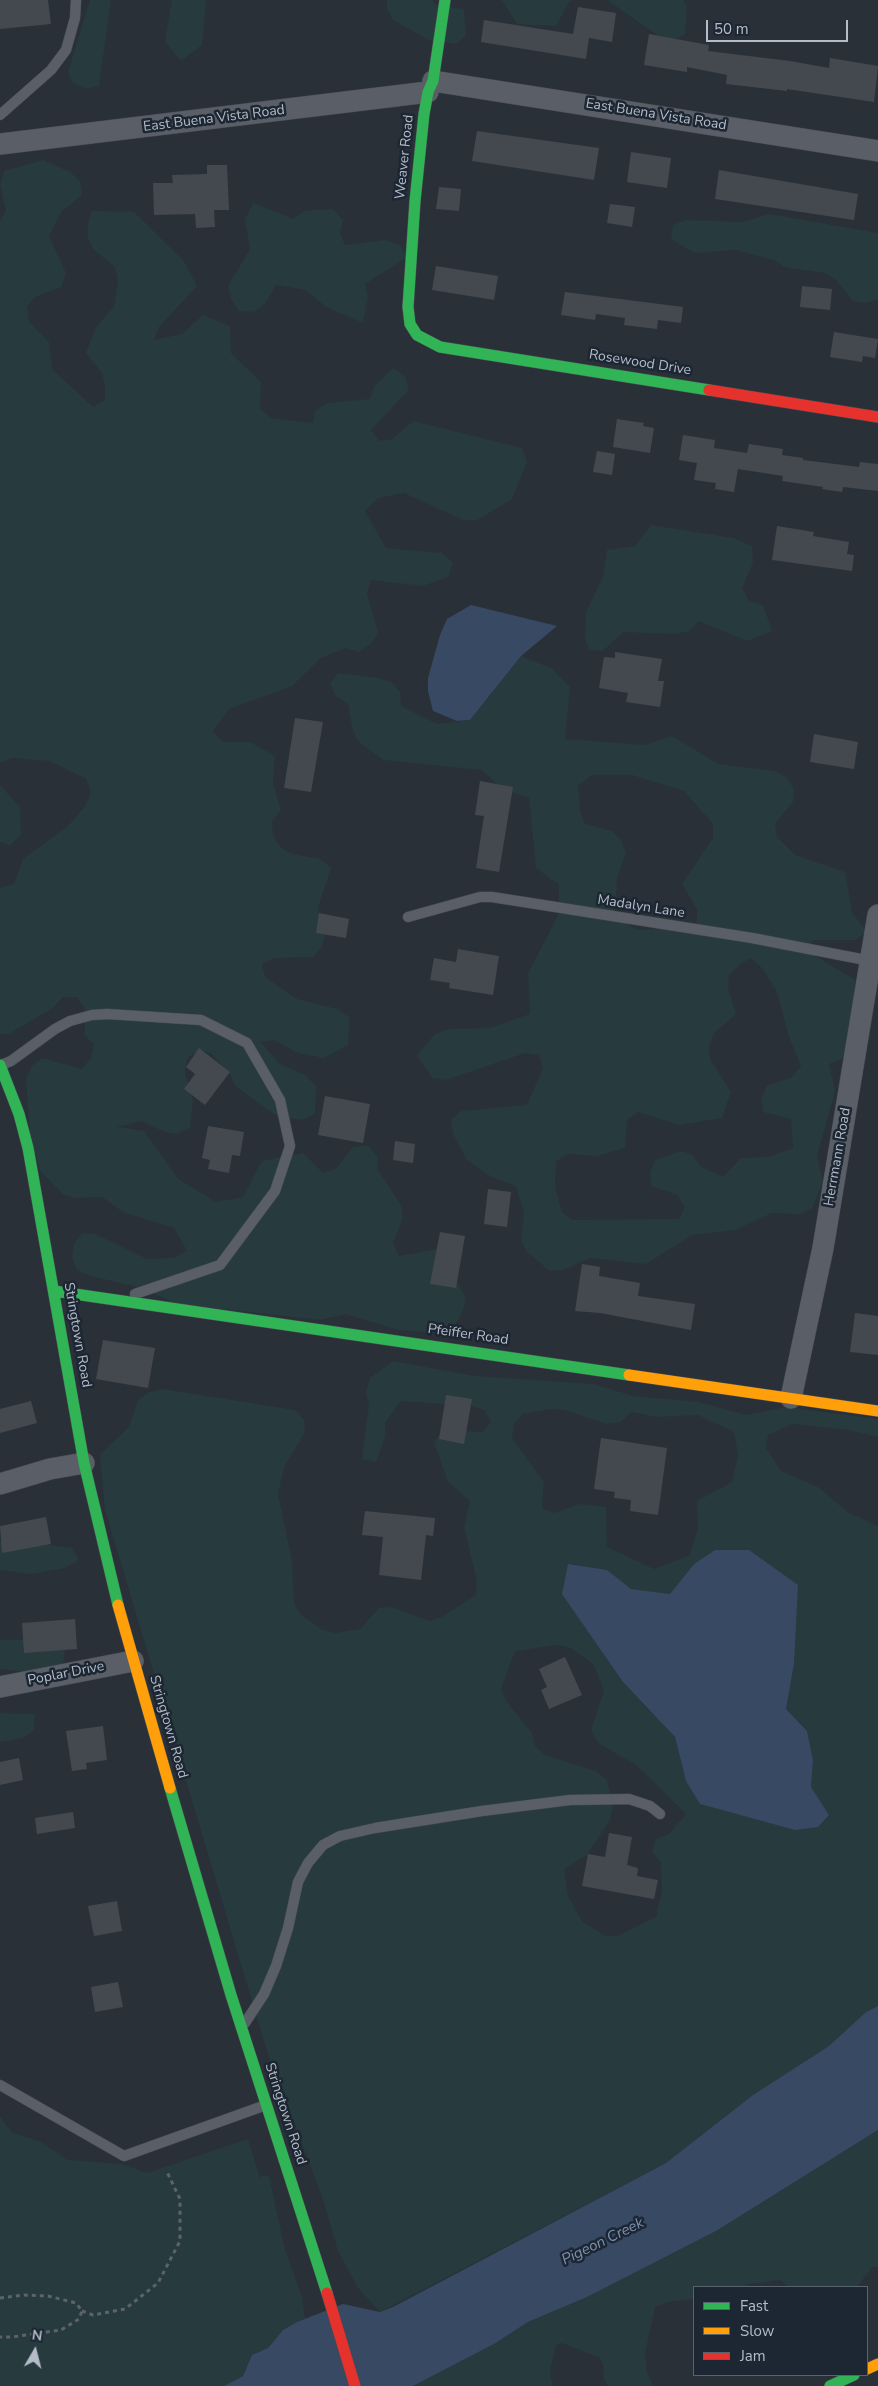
<!DOCTYPE html>
<style>
body{margin:0}
#map{position:relative;width:878px;height:2386px;overflow:hidden;background:#2a3038;font-family:"Nunito Sans",sans-serif}
canvas{display:block}
.legend{position:absolute;left:693px;top:2286px;width:175px;height:90px;box-sizing:border-box;background:#1d2633;border:1px solid #59626f;margin:0;padding:6px 9px;list-style:none;font-size:15px;color:#b4bcc9}
.legend li{display:flex;align-items:center;gap:10px;height:25px}
.legend b{width:25px;border:1px solid #59626f}
.north{position:absolute;left:10px;top:2326px;width:50px;height:50px;-webkit-text-stroke:4px #1d2633;paint-order:stroke;rotate:8deg;font-size:14px;font-weight:700;line-height:20px;text-align:center;color:#b4bcc9}
.north::after{content:'';display:block;margin:auto;width:18px;height:22px;background:#b4bcc9;clip-path:polygon(50% 0,100% 100%,50% 72%,0 100%)}
.scale{position:absolute;left:706px;top:20px;width:142px;height:22px;box-sizing:border-box;border:2px solid #b4bcc9;border-top:0;padding-left:6px;font-size:15px;line-height:18px;white-space:nowrap;color:#b4bcc9;-webkit-text-stroke:4px #1d2633;paint-order:stroke}
</style>
<div id="map">
<canvas width="878" height="2386"></canvas>
<ul class="legend">
<li><b style="height:6px;background:#30b455"></b>Fast</li>
<li><b style="height:6px;background:#ff9f0a"></b>Slow</li>
<li><b style="height:6px;background:#e5322d"></b>Jam</li>
</ul>
<div class="north">N</div>
<div class="scale">50 m</div>
</div>
<script>
const ctx = document.querySelector('canvas').getContext('2d');
ctx.lineJoin = 'round';
function fill(path, color) { ctx.fillStyle = color; ctx.fill(path, 'evenodd'); }
const poly = rows => new Path2D(rows.map(r => 'M' + r).join(''));
function strokePath(path, color, width, dash) { ctx.strokeStyle = color; ctx.lineWidth = width; ctx.lineCap = dash ? 'butt' : 'round'; ctx.setLineDash(dash || []); ctx.stroke(path); }
function label(font, color, halo, rows, align = 'center') {
  ctx.font = font + ' "Nunito Sans",sans-serif'; ctx.lineWidth = 5; ctx.setLineDash([]); ctx.textBaseline = 'middle'; ctx.strokeStyle = halo; ctx.fillStyle = color; for (const [text, x, y, turn = 0] of rows) {
    ctx.save(); ctx.translate(x, y); ctx.rotate((+turn || 0) * Math.PI / 180); ctx.textAlign = isNaN(turn) ? turn : align; if (halo) ctx.strokeText(text, 0, 0); ctx.fillText(text, 0, 0); ctx.restore();
  }
}
fill(poly([
 [90,0,111,0,99,86,86,89,73,83,68,72],
 [172,0,206,0,202,45,181,61,165,42],
 [387,0,432,0,436,5,464,9,466,35,456,44,429,40,393,20,387,9],
 [502,0,573,0,569,2,556,26,517,24],
 [607,0,683,0,687,7,685,34,672,41,660,37],
 [43,160,70,172,80,181,82,195,61,212,49,236,66,273,61,287,35,297,27,307,29,322,49,342,52,369,93,407,105,400,105,387,102,373,86,353,96,327,114,307,118,281,115,267,94,250,88,238,88,224,91,211,134,212,184,261,197,286,159,327,154,340,182,334,203,315,230,326,231,353,261,382,260,409,271,418,313,423,315,411,327,403,370,399,374,387,393,368,405,376,409,390,371,430,379,441,392,439,413,421,522,448,527,462,512,499,477,520,463,520,404,493,378,498,365,511,386,548,442,553,453,563,448,577,423,586,371,580,367,593,378,633,371,644,359,652,346,648,321,658,292,686,229,709,213,731,223,742,250,742,275,756,273,783,281,810,272,821,273,835,280,847,292,854,320,859,331,868,318,907,325,934,322,947,313,957,274,958,262,964,265,977,297,999,337,1009,350,1018,348,1045,324,1058,298,1053,274,1040,260,1042,280,1064,305,1075,316,1086,315,1113,303,1120,278,1117,235,1086,230,1074,211,1053,199,1051,187,1058,185,1073,193,1100,190,1128,177,1134,165,1132,141,1121,117,1127,144,1131,178,1179,216,1202,243,1197,262,1161,303,1153,323,1173,336,1169,353,1147,368,1145,377,1156,378,1170,401,1205,403,1218,393,1243,399,1256,438,1249,466,1298,463,1311,450,1334,398,1330,346,1314,320,1320,177,1304,142,1288,91,1276,77,1270,72,1257,74,1244,82,1233,95,1234,147,1259,174,1258,187,1251,174,1228,123,1212,102,1197,75,1198,63,1194,40,1171,30,1133,26,1079,32,1066,42,1058,82,1069,91,1058,94,1045,85,1035,84,1008,77,997,63,997,54,1007,9,1034,0,1034,0,888,14,884,23,859,68,826,86,805,91,792,86,779,50,761,12,758,0,763,0,221,6,211,0,185,4,171],
 [253,203,293,219,304,211,333,209,343,220,340,233,345,245,386,240,400,245,407,257,365,284,368,297,363,323,326,307,306,290,276,285,265,304,254,312,239,311,231,299,228,286,250,249,245,220],
 [769,214,878,233,878,299,866,303,853,301,836,280,825,273,784,267,774,260,735,250,694,253,671,239,673,225,685,220,743,222],
 [651,525,733,538,752,546,753,563,742,588,749,601,763,605,772,631,747,641,699,621,689,631,676,634,623,632,603,651,589,650,585,638,586,612,603,577,607,550,635,546],
 [521,656,551,668,570,687,565,739,646,745,672,736,718,764,774,771,786,777,794,789,793,802,775,823,777,837,795,855,845,872,852,912,866,931,856,940,813,940,809,952,855,980,856,993,849,1048,842,1059,829,1064,835,1091,817,1156,823,1182,812,1208,800,1214,772,1213,735,1230,692,1235,646,1264,590,1258,563,1270,550,1271,527,1252,521,1240,524,1213,516,1186,490,1176,467,1160,453,1134,451,1120,461,1111,527,1105,543,1068,539,1055,525,1053,446,1080,432,1078,417,1055,435,1034,449,1029,490,1028,530,1014,528,974,559,913,559,885,536,868,529,798,502,789,482,770,383,760,360,743,353,731,348,704,336,696,330,684,338,673,378,678,391,682,400,692,401,706,437,724,470,720],
 [592,775,632,775,684,791,713,824,713,838,682,884,697,909,697,922,689,932,663,928,637,930,615,917,617,878,626,853,621,840,612,831,585,824,580,811,578,786],
 [751,958,762,968,777,992,789,1037,801,1066,792,1077,767,1086,761,1099,763,1112,791,1119,793,1148,768,1157,741,1158,723,1177,700,1166,693,1155,681,1151,655,1160,650,1172,651,1186,677,1195,685,1207,679,1219,572,1220,562,1212,555,1187,556,1161,569,1154,598,1156,625,1148,627,1120,638,1112,679,1125,722,1118,731,1092,710,1059,709,1045,714,1033,736,1014,728,988,729,975,739,965],
 [0,785,20,807,21,835,10,845,0,842],
 [393,1361,474,1376,594,1384,633,1396,699,1402,746,1415,786,1407,878,1419,878,1437,849,1430,792,1424,768,1435,766,1448,781,1471,818,1487,849,1513,878,1526,878,2006,866,2012,829,2046,753,2095,666,2163,380,2312,358,2288,338,2251,322,2196,270,2061,105,1510,100,1455,129,1427,138,1400,149,1392,163,1389,295,1410,304,1420,305,1432,284,1467,278,1494,292,1561,294,1603,301,1615,323,1630,335,1633,360,1629,379,1608,392,1607,429,1621,442,1617,476,1595,477,1581,464,1527,470,1501,448,1482,434,1442,443,1430,482,1432,491,1422,484,1410,470,1406,401,1401,385,1423,385,1437,376,1462,362,1459,369,1405,366,1392,370,1378],
 [550,1409,565,1410,606,1424,621,1422,631,1412,657,1417,698,1415,734,1432,738,1455,732,1482,697,1501,698,1528,690,1555,654,1569,607,1547,606,1507,579,1504,554,1513,542,1508,544,1482,512,1438,514,1424,523,1414],
 [715,1550,749,1550,794,1664,786,1709,807,1731,813,1760,811,1787,829,1815,686,1781,675,1737,623,1682,606,1570,631,1589,670,1594,694,1564],
 [557,1645,571,1648,594,1665,604,1691,591,1730,598,1743,636,1765,686,1814,669,1834,656,1839,652,1852,661,1863,662,1890,656,1917,618,1936,605,1936,582,1921,568,1896,564,1869,587,1855,610,1820,613,1806,607,1780,596,1771,545,1755,535,1746,532,1733,506,1701,501,1689,515,1651],
 [0,1542,25,1542,72,1548,79,1560,65,1568,31,1574,0,1570],
 [0,1640,46,1640,65,1651,62,1668,43,1674,0,1669],
 [0,1713,35,1714,34,1730,23,1738,0,1742],
 [0,2117,13,2133,41,2142,67,2160,122,2164,147,2173,248,2139,260,2178,262,2176,269,2176,285,2250,302,2297,305,2319,283,2330,268,2348,252,2355,243,2376,224,2386,0,2386],
 [878,2130,878,2267,872,2267,857,2287,788,2287,780,2280,749,2284,744,2287,694,2287,694,2299,668,2302,655,2307,645,2354,647,2372,653,2386,608,2386,604,2379,603,2364,600,2358,562,2343,556,2345,550,2372,553,2386,413,2386,494,2344,528,2322,587,2297,716,2231]
]), '#273a3e');
fill(poly([
 [471,605,557,626,521,656,470,720,457,721,433,711,428,691,428,678,440,635,447,619],
 [715,1550,749,1550,798,1585,794,1664,786,1709,807,1731,813,1760,811,1787,829,1815,818,1827,795,1830,700,1804,686,1781,675,1737,623,1682,562,1594,568,1564,607,1570,631,1589,670,1594,694,1564],
 [878,2006,878,2130,716,2231,587,2297,528,2322,494,2344,413,2386,224,2386,243,2376,252,2355,268,2348,283,2330,297,2322,343,2304,380,2312,393,2307,666,2163,753,2095,829,2046,866,2012]
]), '#384963');
fill(poly([
 [0,0,48,0,51,24,0,29],
 [578,7,616,13,612,42,589,38,586,59,481,42,484,20,573,34],
 [649,34,709,45,708,51,790,61,829,68,830,58,878,66,874,102,787,89,787,91,726,84,727,75,687,67,687,72,644,65],
 [477,131,599,148,594,180,472,161],
 [631,152,671,158,667,188,627,182],
 [207,165,227,165,229,210,214,210,215,227,196,228,195,214,154,215,153,183,173,183,172,175,207,174],
 [719,170,858,194,854,220,715,199],
 [439,187,461,189,459,211,436,209],
 [610,204,635,207,632,227,607,223],
 [436,266,498,276,494,300,432,290],
 [802,286,832,289,830,310,800,307],
 [565,292,683,307,681,323,658,320,657,329,624,325,625,318,596,314,595,320,561,315],
 [834,332,878,339,875,358,863,356,862,362,830,357],
 [617,419,644,423,643,426,654,428,650,453,613,447],
 [683,435,715,440,714,448,747,453,749,444,783,449,782,455,803,458,803,460,859,467,860,462,878,464,878,491,843,487,842,492,822,489,823,487,782,481,783,476,738,469,734,492,715,489,716,483,694,480,697,463,679,460],
 [597,451,615,454,612,475,593,472],
 [777,526,814,532,813,536,849,542,847,554,854,555,852,571,772,560],
 [615,652,662,659,658,681,664,681,660,707,626,702,628,693,599,688,604,657,615,658],
 [295,718,323,722,311,792,284,788],
 [814,734,858,742,854,769,810,762],
 [480,781,513,787,499,872,476,868,484,816,475,815],
 [319,913,349,919,346,938,316,933],
 [458,949,499,956,493,995,449,988,450,983,430,980,434,958,456,962],
 [199,1048,230,1072,205,1105,184,1089,195,1074,186,1067],
 [325,1096,370,1104,363,1143,318,1135],
 [208,1126,244,1132,240,1156,232,1155,229,1173,208,1169,210,1160,202,1158],
 [395,1141,415,1144,413,1163,393,1160],
 [488,1189,511,1192,507,1227,484,1224],
 [440,1232,465,1236,456,1288,430,1284],
 [582,1264,600,1267,599,1276,640,1283,638,1296,695,1304,691,1330,600,1313,575,1311],
 [855,1313,878,1316,878,1355,850,1352],
 [103,1340,155,1348,148,1388,96,1379],
 [446,1395,472,1399,464,1444,439,1439],
 [31,1401,37,1423,0,1433,0,1409],
 [601,1438,667,1448,658,1515,630,1511,631,1500,614,1498,615,1492,594,1489],
 [365,1511,435,1518,433,1536,426,1535,421,1580,379,1575,383,1537,362,1535],
 [46,1517,51,1544,2,1553,0,1526],
 [75,1619,77,1649,24,1653,22,1623],
 [565,1657,582,1695,549,1709,541,1690,547,1687,539,1669],
 [103,1726,107,1760,86,1763,87,1769,72,1771,66,1731],
 [19,1758,23,1780,0,1785,0,1762],
 [73,1812,75,1828,37,1834,35,1818],
 [609,1833,632,1837,627,1865,638,1868,637,1876,658,1880,654,1899,582,1886,588,1854,605,1857],
 [117,1901,122,1931,94,1936,88,1906],
 [118,1982,123,2007,95,2012,91,1987]
]), '#444950');
const lane = poly([
 [0,115,51,70,66,50,75,18,76,0],
 [408,917,480,897,492,897,752,938,871,961],
 [1,1065,11,1061,55,1029,70,1021,92,1015,107,1014,201,1020,247,1043,280,1100,290,1146,275,1191,220,1265,135,1294],
 [245,2023,264,1994,276,1966,288,1928,298,1882,308,1863,323,1845,340,1836,375,1828,482,1811,570,1800,629,1799,650,1806,660,1814],
 [0,2085,124,2156,266,2105]
]);
const street = poly([
 [433,81,878,151],
 [0,144,428,92],
 [791,1398,823,1248,878,915],
 [0,1484,50,1469,84,1463],
 [0,1687,133,1661]
]);
const fast = poly([
 [445,0,433,81,428,92,424,114,415,201,408,307,410,324,417,335,440,347,709,390],
 [0,1065,19,1114,28,1148,84,1463,118,1605],
 [54,1291,629,1375],
 [170,1788,231,1995,327,2293],
 [830,2386,854,2375]
]);
const slow = poly([
 [629,1375,878,1411],
 [118,1605,170,1788],
 [867,2369,878,2364]
]);
const jam = poly([
 [709,390,878,417],
 [327,2293,355,2386]
]);
strokePath(lane, '#484c53', 11);
strokePath(street, '#484c53', 22);
strokePath(fast, '#484c53', 12);
strokePath(slow, '#484c53', 12);
strokePath(jam, '#484c53', 12);
strokePath(poly([
 [0,2298,24,2295,48,2296,76,2303,82,2311,79,2319,61,2330,12,2337,0,2337],
 [82,2311,93,2315,125,2309,158,2283,180,2241,180,2199,167,2172]
]), '#5d636a', 3, [4, 4]);
strokePath(lane, '#5a5e66', 10);
strokePath(street, '#5a5e66', 21);
strokePath(fast, '#30b455', 11);
strokePath(slow, '#ff9f0a', 11);
strokePath(jam, '#e5322d', 11);
label('14px', '#b4bcc9', '#1d2633', [
 ["East Buena Vista Road",656,115,9],
 ["East Buena Vista Road",214,119,-7],
 ["Weaver Road",405,157,-84],
 ["Rosewood Drive",640,363,9],
 ["Madalyn Lane",641,907,9],
 ["Herrmann Road",838,1157,-80],
 ["Stringtown Road",77,1335,80],
 ["Pfeiffer Road",468,1335,8],
 ["Poplar Drive",66,1674,-11],
 ["Stringtown Road",168,1727,74],
 ["Stringtown Road",285,2114,72]
]);
label('italic 15px', '#7c92b1', '#1d2633', [
 ["Pigeon Creek",603,2242,-26]
]);
</script>
